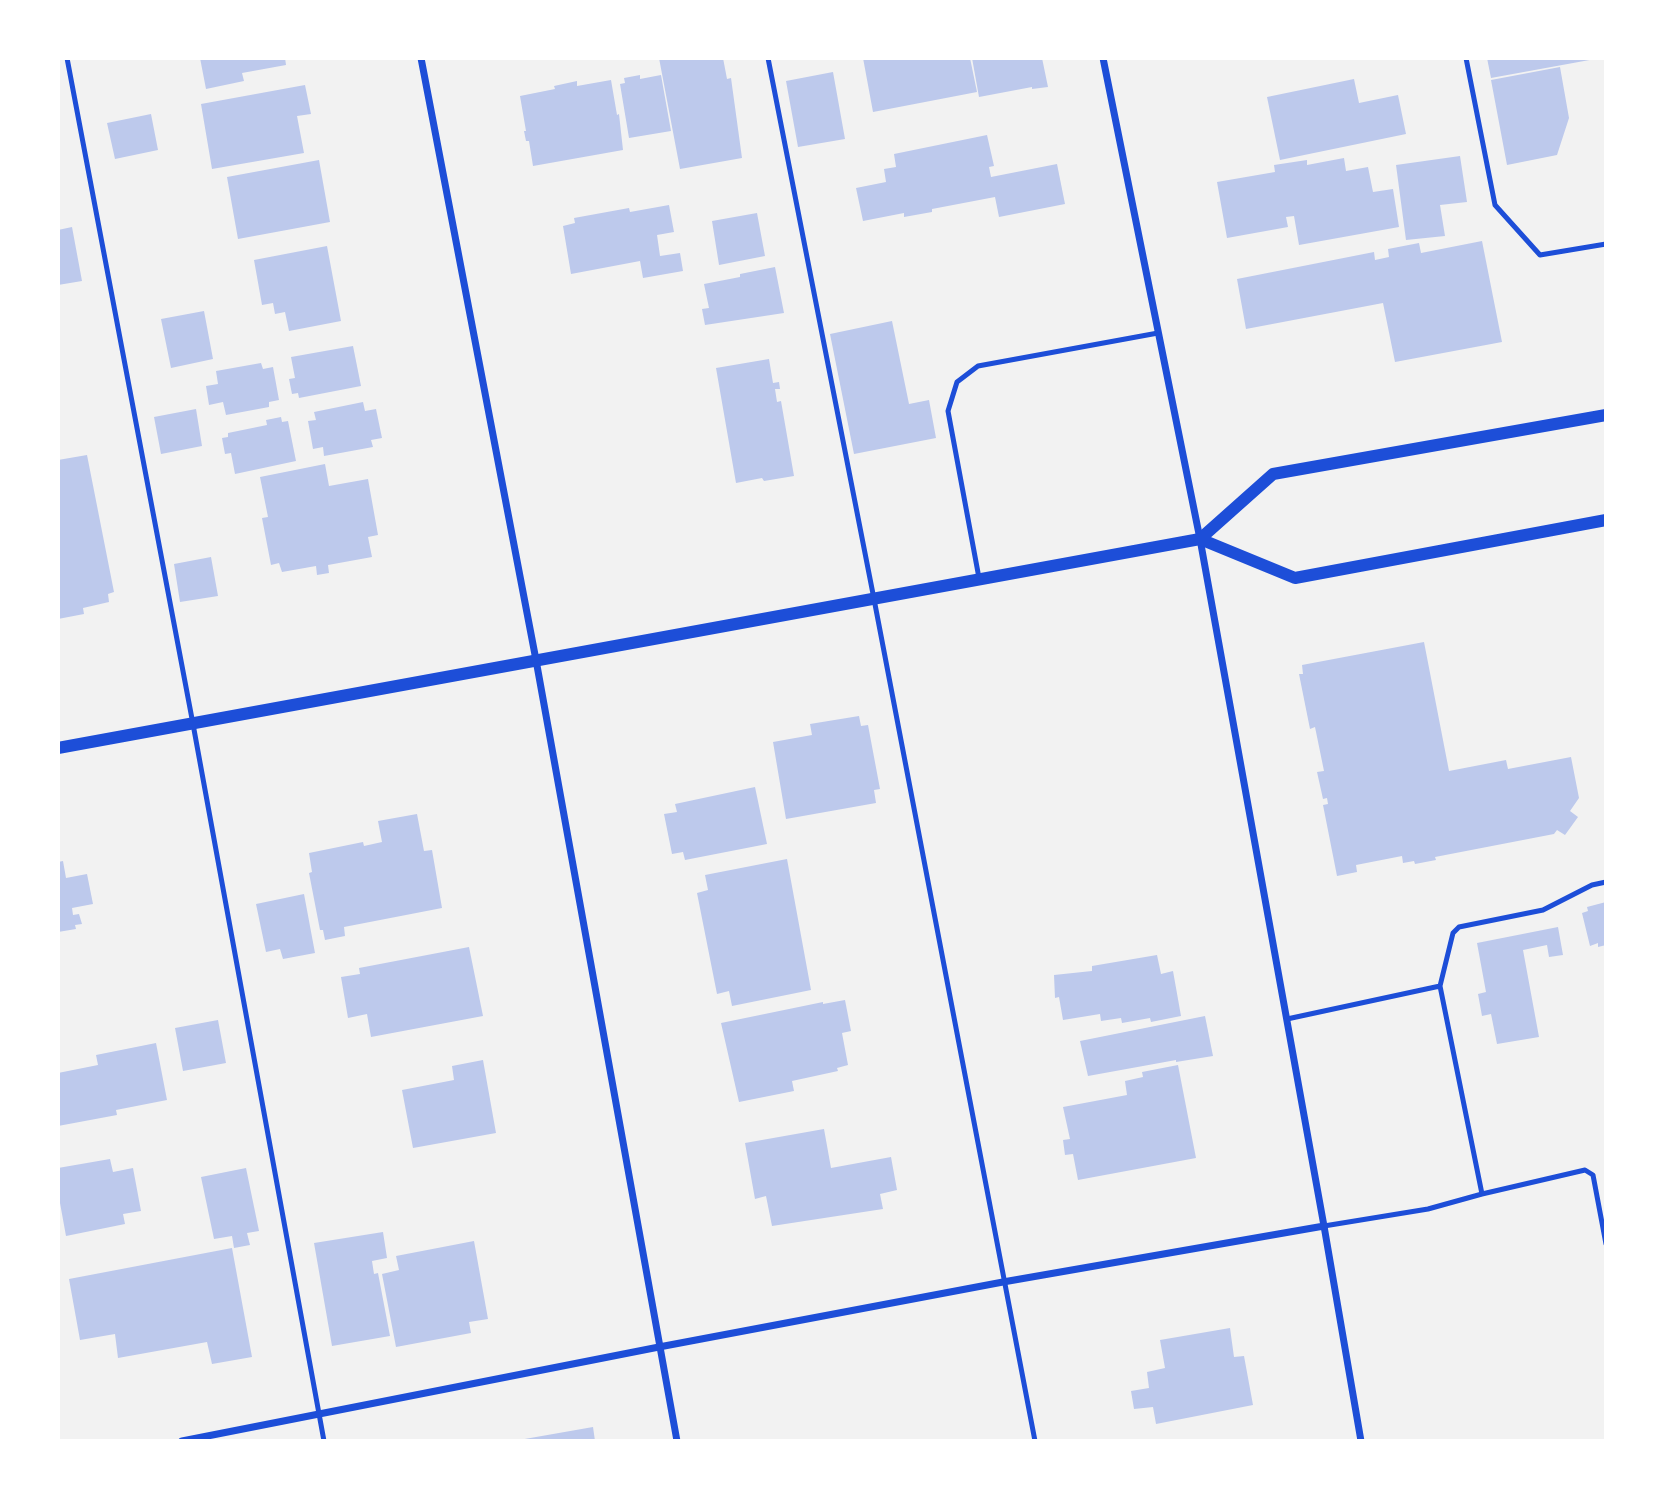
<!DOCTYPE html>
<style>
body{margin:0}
#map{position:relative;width:1664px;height:1499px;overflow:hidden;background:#f2f2f2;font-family:Barlow,sans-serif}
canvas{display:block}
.frame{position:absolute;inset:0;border:60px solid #fff;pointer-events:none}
</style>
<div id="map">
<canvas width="1664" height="1499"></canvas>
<div class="frame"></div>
</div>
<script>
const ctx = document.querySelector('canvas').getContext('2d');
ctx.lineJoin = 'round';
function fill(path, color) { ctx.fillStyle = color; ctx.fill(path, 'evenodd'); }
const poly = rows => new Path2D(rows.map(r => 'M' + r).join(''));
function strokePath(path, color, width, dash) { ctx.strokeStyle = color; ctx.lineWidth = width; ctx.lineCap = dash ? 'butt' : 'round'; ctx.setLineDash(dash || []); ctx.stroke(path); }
fill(poly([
 [200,58,285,58,286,65,242,73,244,81,206,89],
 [659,58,723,58,727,79,731,78,742,158,680,169],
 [863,58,970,58,977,92,873,112],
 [972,58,1042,58,1048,87,1032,89,1032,87,979,97],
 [1487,58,1594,58,1595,59,1491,78],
 [1560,67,1569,118,1557,155,1507,165,1491,80],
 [833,72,845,139,798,147,786,81],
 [640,75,640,79,661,75,671,131,629,138,620,84,625,83,624,78],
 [1354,79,1359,103,1398,95,1406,134,1280,160,1267,97],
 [611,80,617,115,619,114,623,150,533,166,529,141,526,141,524,131,526,131,520,96,555,89,554,86,577,81,577,86],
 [305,85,311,114,297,116,304,153,212,169,201,104],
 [151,114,158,150,115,159,107,123],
 [987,135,994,166,989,167,991,177,1057,164,1065,204,999,217,995,197,932,209,932,212,904,217,904,213,863,221,856,188,886,182,884,169,896,167,894,154],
 [1460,156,1467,202,1440,205,1445,236,1406,240,1396,165],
 [1344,158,1346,171,1368,167,1373,192,1393,189,1399,227,1299,245,1294,216,1286,217,1288,227,1227,238,1217,182,1275,172,1274,165,1307,160,1307,165],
 [319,160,330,222,238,239,227,177],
 [669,205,674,232,657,235,660,256,680,253,683,271,643,278,640,261,571,274,563,226,575,223,574,218,629,208,630,212],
 [757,213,765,256,719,265,712,221],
 [72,227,82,281,58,285,58,230],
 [1482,241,1502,342,1395,362,1383,303,1246,329,1237,279,1374,252,1375,260,1389,257,1388,249,1419,243,1421,253],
 [327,246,341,321,289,331,285,312,275,314,273,303,262,305,254,260],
 [775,267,784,313,705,325,702,309,709,308,704,284,740,277,740,274],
 [204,311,213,359,171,368,161,319],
 [892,321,909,404,929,400,936,438,854,454,830,334],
 [353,346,361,386,299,398,298,393,292,394,289,379,295,378,291,357],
 [769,359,773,383,779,382,780,389,775,389,777,402,781,401,794,476,764,481,762,478,736,483,716,368],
 [261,363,263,369,273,367,279,400,269,402,269,407,226,415,223,402,209,405,206,386,218,384,216,371],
 [363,402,365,411,376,409,382,438,371,440,373,447,324,456,323,447,313,449,308,421,316,420,314,412],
 [196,409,202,446,161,454,154,417],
 [281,417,282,422,288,421,296,461,235,474,231,453,225,454,222,438,228,437,228,433,267,425,266,420],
 [87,455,114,592,108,594,109,602,83,608,84,614,58,619,58,460],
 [325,464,329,486,368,479,378,535,368,537,372,557,328,565,329,573,317,575,316,566,282,572,279,563,271,565,262,518,268,517,260,477],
 [211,557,218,596,180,602,174,564],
 [1424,642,1449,771,1506,760,1508,769,1571,757,1579,798,1570,811,1578,817,1565,835,1557,830,1554,834,1435,857,1436,860,1415,864,1414,861,1403,863,1402,856,1356,865,1357,872,1337,876,1323,805,1328,804,1327,798,1323,799,1317,772,1324,771,1315,727,1310,729,1299,674,1303,674,1302,665],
 [859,716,861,726,868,725,880,789,874,790,876,803,786,819,773,742,812,735,810,724],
 [755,787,767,844,685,860,683,852,672,854,664,814,677,812,675,804],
 [417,814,424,851,432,850,442,908,344,927,345,936,325,940,323,930,320,930,309,873,312,872,309,853,363,842,364,846,382,842,378,821],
 [787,859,811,990,732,1006,729,991,717,994,697,893,708,890,705,875],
 [63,861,66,878,87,874,93,904,72,908,73,915,79,914,82,924,75,925,76,929,58,932,58,862],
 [304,894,315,953,283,959,280,949,266,952,256,904],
 [1606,902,1606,945,1598,947,1598,943,1590,946,1582,913,1588,911,1587,907],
 [1558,927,1563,955,1549,957,1547,945,1523,950,1539,1037,1497,1044,1491,1014,1482,1016,1478,994,1486,992,1477,943],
 [469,947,483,1016,371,1037,367,1014,348,1018,341,977,360,974,359,968],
 [1157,955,1161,974,1173,971,1181,1016,1151,1022,1150,1018,1122,1023,1121,1018,1101,1021,1100,1014,1063,1020,1059,997,1055,998,1054,975,1092,971,1092,966],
 [845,1000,851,1031,842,1033,848,1065,837,1068,838,1071,792,1081,794,1091,739,1102,721,1023,823,1002,823,1004],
 [1205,1016,1213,1056,1176,1062,1176,1060,1088,1076,1080,1041],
 [218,1020,226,1063,183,1071,175,1028],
 [156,1043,167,1100,116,1110,117,1115,58,1126,58,1073,98,1065,96,1055],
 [483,1060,496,1133,413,1148,402,1090,454,1080,452,1066],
 [1178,1065,1196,1158,1078,1180,1073,1154,1065,1155,1063,1140,1070,1139,1063,1107,1127,1095,1125,1081,1143,1077,1142,1072],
 [824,1129,831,1168,891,1157,897,1190,880,1194,883,1209,772,1226,766,1196,755,1199,745,1143],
 [110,1159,113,1172,133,1168,141,1211,123,1214,125,1224,66,1236,58,1192,58,1168],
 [246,1168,259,1231,247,1233,250,1245,234,1248,232,1236,214,1239,201,1177],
 [383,1232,387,1258,372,1261,374,1274,378,1273,390,1336,332,1346,314,1243],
 [474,1241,488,1319,469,1322,471,1333,396,1347,382,1274,399,1270,396,1256],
 [232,1248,252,1357,212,1364,207,1342,118,1358,115,1334,80,1340,69,1279],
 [1230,1328,1234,1357,1244,1356,1253,1405,1156,1424,1153,1407,1134,1409,1131,1391,1149,1388,1147,1372,1165,1368,1160,1340],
 [593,1427,595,1441,519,1441,519,1440]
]), '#bdc9ec');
strokePath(poly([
 [67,58,193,724,324,1441],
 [768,58,874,599,1035,1441],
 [1466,58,1495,205,1540,255,1606,244],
 [979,578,948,411,957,382,978,366,1158,333],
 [1440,986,1453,933,1459,927,1543,910,1592,885,1606,882],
 [1287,1019,1440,986,1482,1194,1428,1209,1324,1226],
 [1482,1194,1585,1170,1593,1175,1606,1244]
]), '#1d4ed8', 5);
strokePath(poly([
 [421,58,536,660,677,1441],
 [1103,58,1200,539,1324,1226,1361,1441],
 [182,1441,659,1347,1003,1282,1324,1226]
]), '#1d4ed8', 7);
strokePath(poly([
 [1200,539,1295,578,1606,520],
 [58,748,1200,539,1273,474,1606,415]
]), '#1d4ed8', 12);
</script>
